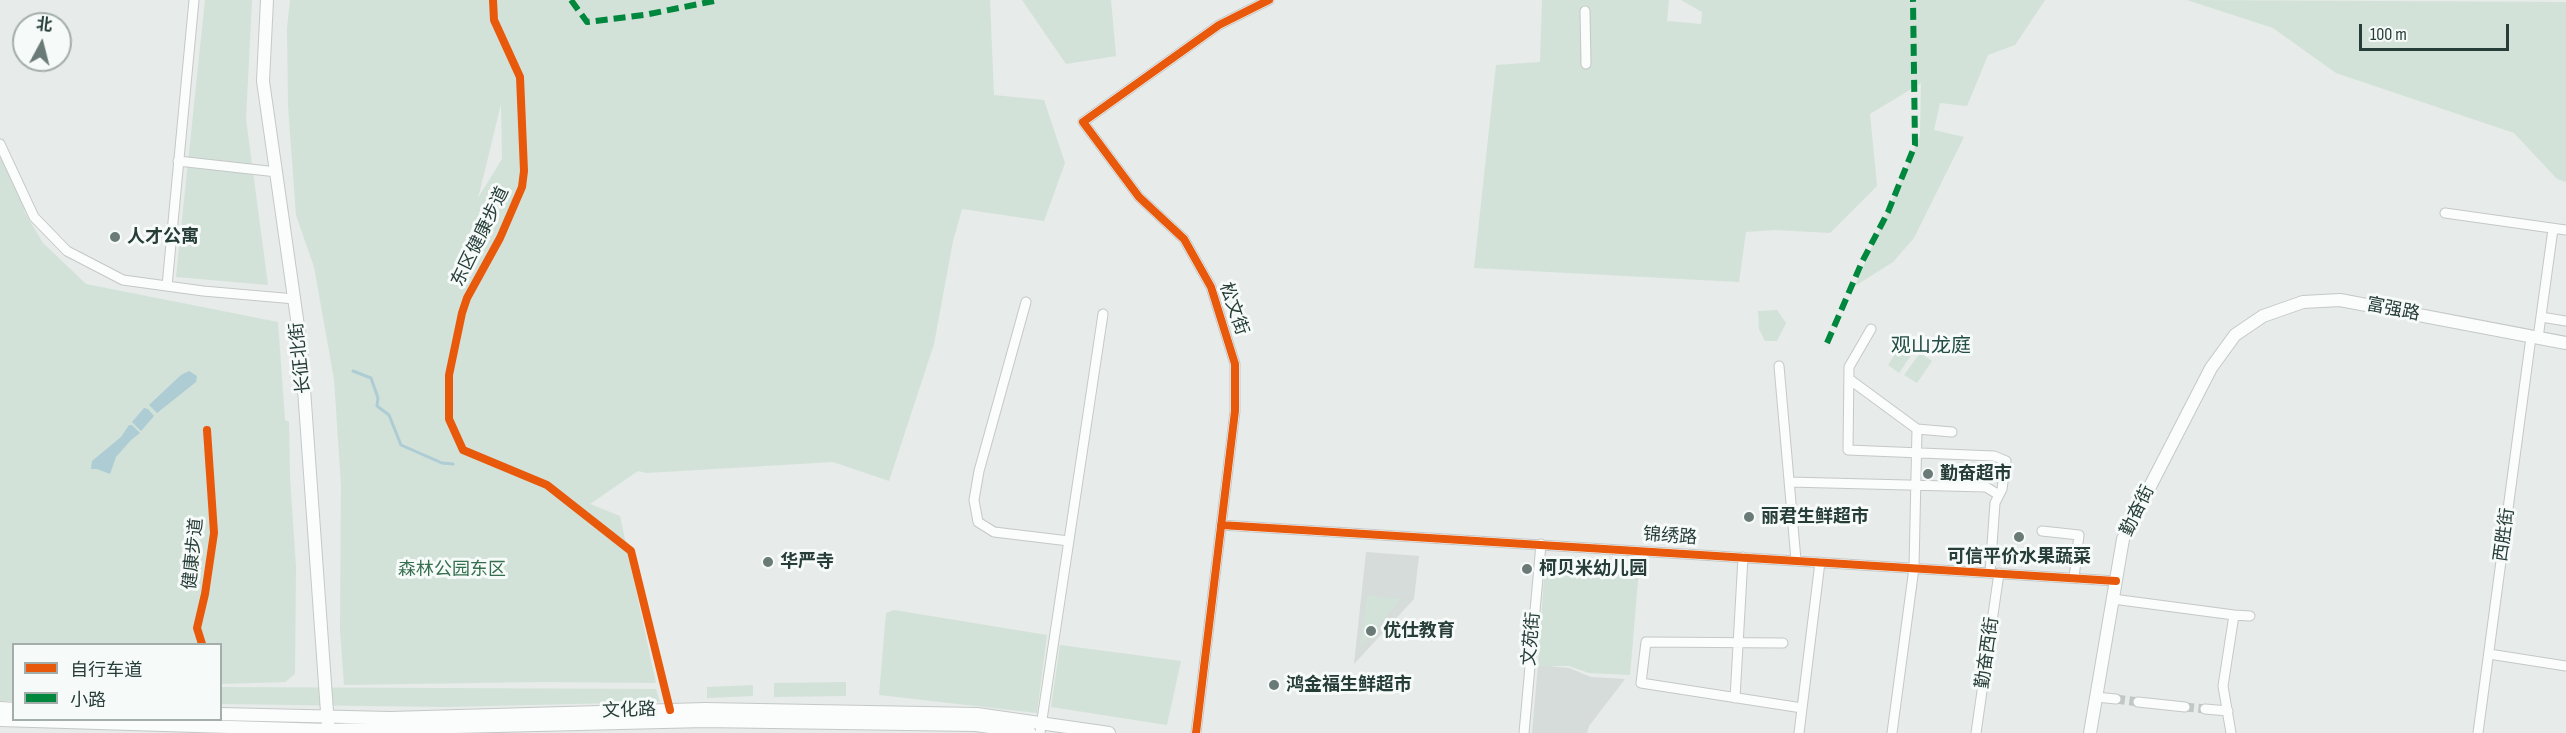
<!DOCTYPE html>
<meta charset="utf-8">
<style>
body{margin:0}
#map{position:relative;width:2566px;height:733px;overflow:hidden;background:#e7ebe9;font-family:"Sofia Sans Condensed","Noto Sans SC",sans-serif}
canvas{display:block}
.legend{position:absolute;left:12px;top:643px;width:210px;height:78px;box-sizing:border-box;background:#f6faf8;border:2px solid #a3aeab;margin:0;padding:8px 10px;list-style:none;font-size:18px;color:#263d38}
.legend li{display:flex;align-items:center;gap:12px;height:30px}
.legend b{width:30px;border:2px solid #a3aeab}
.north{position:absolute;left:12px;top:12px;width:60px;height:60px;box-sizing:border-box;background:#f6faf8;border:2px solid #a3aeab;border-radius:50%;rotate:7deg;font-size:16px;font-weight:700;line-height:24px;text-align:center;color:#263d38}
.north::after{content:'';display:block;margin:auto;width:21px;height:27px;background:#6a7a76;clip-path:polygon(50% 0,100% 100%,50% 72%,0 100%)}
.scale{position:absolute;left:2359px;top:24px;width:150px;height:27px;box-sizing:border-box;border:3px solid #263d38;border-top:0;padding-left:8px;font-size:18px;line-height:21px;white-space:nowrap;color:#263d38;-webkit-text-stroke:4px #f6faf8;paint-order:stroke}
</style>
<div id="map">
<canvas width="2566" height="733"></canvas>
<ul class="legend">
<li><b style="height:8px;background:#e8590c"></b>自行车道</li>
<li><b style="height:8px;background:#00873e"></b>小路</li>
</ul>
<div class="north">北</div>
<div class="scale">100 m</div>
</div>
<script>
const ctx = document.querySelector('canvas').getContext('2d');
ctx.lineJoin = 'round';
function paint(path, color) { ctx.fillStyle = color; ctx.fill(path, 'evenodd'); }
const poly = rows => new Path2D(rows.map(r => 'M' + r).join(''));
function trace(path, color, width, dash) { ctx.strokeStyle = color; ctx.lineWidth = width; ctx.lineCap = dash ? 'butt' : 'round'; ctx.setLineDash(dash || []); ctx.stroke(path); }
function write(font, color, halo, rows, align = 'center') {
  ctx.font = font + ' "Sofia Sans Condensed","Noto Sans SC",sans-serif'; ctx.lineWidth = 6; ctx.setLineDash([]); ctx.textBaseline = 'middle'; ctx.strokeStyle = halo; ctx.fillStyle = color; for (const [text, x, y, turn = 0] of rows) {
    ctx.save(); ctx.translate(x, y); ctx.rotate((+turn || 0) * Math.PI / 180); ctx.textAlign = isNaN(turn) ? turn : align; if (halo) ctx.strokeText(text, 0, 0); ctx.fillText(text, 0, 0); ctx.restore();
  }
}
paint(poly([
 [1366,552,1419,556,1414,599,1354,664],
 [1538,665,1569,668,1591,677,1625,679,1589,726,1587,733,1532,733]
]), '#d6dcd9');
paint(poly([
 [205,0,252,0,246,119,268,285,176,277],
 [290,0,990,0,994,95,1044,100,1065,163,1044,221,962,209,953,241,934,344,889,481,833,462,647,473,638,471,590,504,620,516,656,683,541,682,344,685,340,630,341,485,334,379,314,267,296,215,288,106,287,28],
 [501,104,502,159,478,198,484,174],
 [1022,0,1111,0,1116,56,1066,64],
 [1542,0,1669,0,1667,21,1701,24,1702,12,1681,0,2045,0,2015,45,1988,55,1967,106,1940,103,1934,130,1964,137,1914,238,1893,262,1855,286,1920,136,1921,83,1870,114,1877,186,1830,233,1775,230,1746,232,1739,282,1474,268,1496,65,1540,62],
 [2187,0,2566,2,2566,182,2557,179,2514,133,2336,73,2273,28],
 [0,149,18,183,25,213,43,243,86,284,278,322,285,420,289,422,290,478,296,567,295,674,285,682,221,684,220,644,14,644,13,701,0,701],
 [1777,310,1786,323,1777,341,1765,341,1759,329,1758,311],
 [1904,340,1916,348,1899,373,1888,365],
 [1920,353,1932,361,1917,383,1904,375],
 [1545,563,1639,569,1630,675,1589,673,1569,666,1538,666],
 [1367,595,1401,599,1360,647],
 [894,610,1047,635,1037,713,879,695,886,613],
 [1060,645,1181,661,1167,725,1051,707],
 [846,682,846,696,774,697,774,683],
 [753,685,753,696,707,698,707,687],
 [221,687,656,689,660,702,444,707,221,704]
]), '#d2e2d8');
paint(poly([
 [189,371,197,376,196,382,157,413,149,405,181,375],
 [144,408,148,409,154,416,141,431,132,422],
 [129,425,132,425,140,433,131,440,116,457,110,474,97,469,91,469,92,461,121,437]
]), '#adccd4');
trace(poly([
 [353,371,371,378,378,398,377,406,389,415,401,445,442,463,453,464]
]), '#adccd4', 3);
trace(poly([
 [2116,699,2138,702],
 [2185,707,2205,709]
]), '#c0c8c6', 9, [9, 4.5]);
const street = poly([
 [1585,11,1586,64],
 [0,144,34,217,67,251,123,280,203,291,295,299],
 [178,161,277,172],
 [2445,213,2566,230],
 [167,286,194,0],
 [1026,302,979,471,974,500,978,522,994,532,1069,541],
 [2541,317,2566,321],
 [1871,329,1849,367,1848,450,1994,456,2006,461,2002,489,1995,503,1990,573],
 [2538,338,2553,229],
 [1779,366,1796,560],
 [1849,379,1917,429],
 [1789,482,1986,487,1999,495],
 [1221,525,2116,581],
 [2042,531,2079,535,2074,578],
 [2113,599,2234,615,2223,686,2231,733],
 [2234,615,2250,616],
 [1783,643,1646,642,1641,683,1802,708],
 [2489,654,2566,666],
 [2096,697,2116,699],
 [1735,698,1743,557],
 [2138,702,2185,707],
 [2205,709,2228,711],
 [1040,733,1103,314],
 [1196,733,1235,411,1235,364,1211,287,1184,239,1139,197,1083,122,1219,25,1269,0],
 [1524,733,1541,544],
 [1799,733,1820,562],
 [1892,733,1914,568,1917,429,1952,432],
 [1976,733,1999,573],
 [2478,733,2531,337]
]);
const secondary = poly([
 [267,0,263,81,301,347,328,726],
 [0,708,14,709],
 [220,714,390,718,705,709,977,714,1109,733],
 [0,720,328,730,705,721,976,725,1030,733],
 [2090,733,2123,539,2211,368,2235,335,2263,316,2303,302,2340,300,2566,343]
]);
trace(street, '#c4c8c6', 11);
trace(secondary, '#c4c9c7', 14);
trace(street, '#fbfcfc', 9);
trace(secondary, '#fbfcfc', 12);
trace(poly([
 [571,0,587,22,644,15,719,0],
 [1827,343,1862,262,1888,212,1915,145,1913,0]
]), '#00873e', 6, [12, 6]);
trace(poly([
 [493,0,494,20,520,77,524,171,522,187,500,238,467,298,462,313,449,375,449,419,463,450,547,485,631,551,670,710],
 [1221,525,2116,581],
 [202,644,197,628,205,594,214,533,207,430],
 [1196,733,1235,411,1235,364,1211,287,1184,239,1139,197,1083,122,1219,25,1269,0]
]), '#e8590c', 8);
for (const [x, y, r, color] of [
 [115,237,6,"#6a7a76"],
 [1928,474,6,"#6a7a76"],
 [1749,517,6,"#6a7a76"],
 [2019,537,6,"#6a7a76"],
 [768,562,6,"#6a7a76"],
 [1527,569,6,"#6a7a76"],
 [1371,631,6,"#6a7a76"],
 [1274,685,6,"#6a7a76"]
]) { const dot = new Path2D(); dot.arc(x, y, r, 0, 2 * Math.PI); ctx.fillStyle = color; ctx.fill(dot); trace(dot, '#f6faf8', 2); }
write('bold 18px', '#263d38', '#f6faf8', [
 ["人才公寓",127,237],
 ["勤奋超市",1940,474],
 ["丽君生鲜超市",1761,517],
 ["可信平价水果蔬菜",2019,557,"center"],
 ["华严寺",780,562],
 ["柯贝米幼儿园",1539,569],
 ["优仕教育",1383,631],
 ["鸿金福生鲜超市",1286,685]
], 'left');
write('18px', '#263d38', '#f6faf8', [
 ["东区健康步道",481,237,-64],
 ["松文街",1233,309,71],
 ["富强路",2393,310,11],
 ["长征北街",301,358,-96],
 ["勤奋街",2138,511,-64],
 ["西胜街",2505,535,-82],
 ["锦绣路",1670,537,4],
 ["健康步道",194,554,-84],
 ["文苑街",1532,639,-85],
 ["勤奋西街",1988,653,-82],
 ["文化路",629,711,-2]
]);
write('18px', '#356f4f', '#f6faf8', [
 ["森林公园东区",452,570]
]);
write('20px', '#244d46', '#f6faf8', [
 ["观山龙庭",1931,347]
]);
</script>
